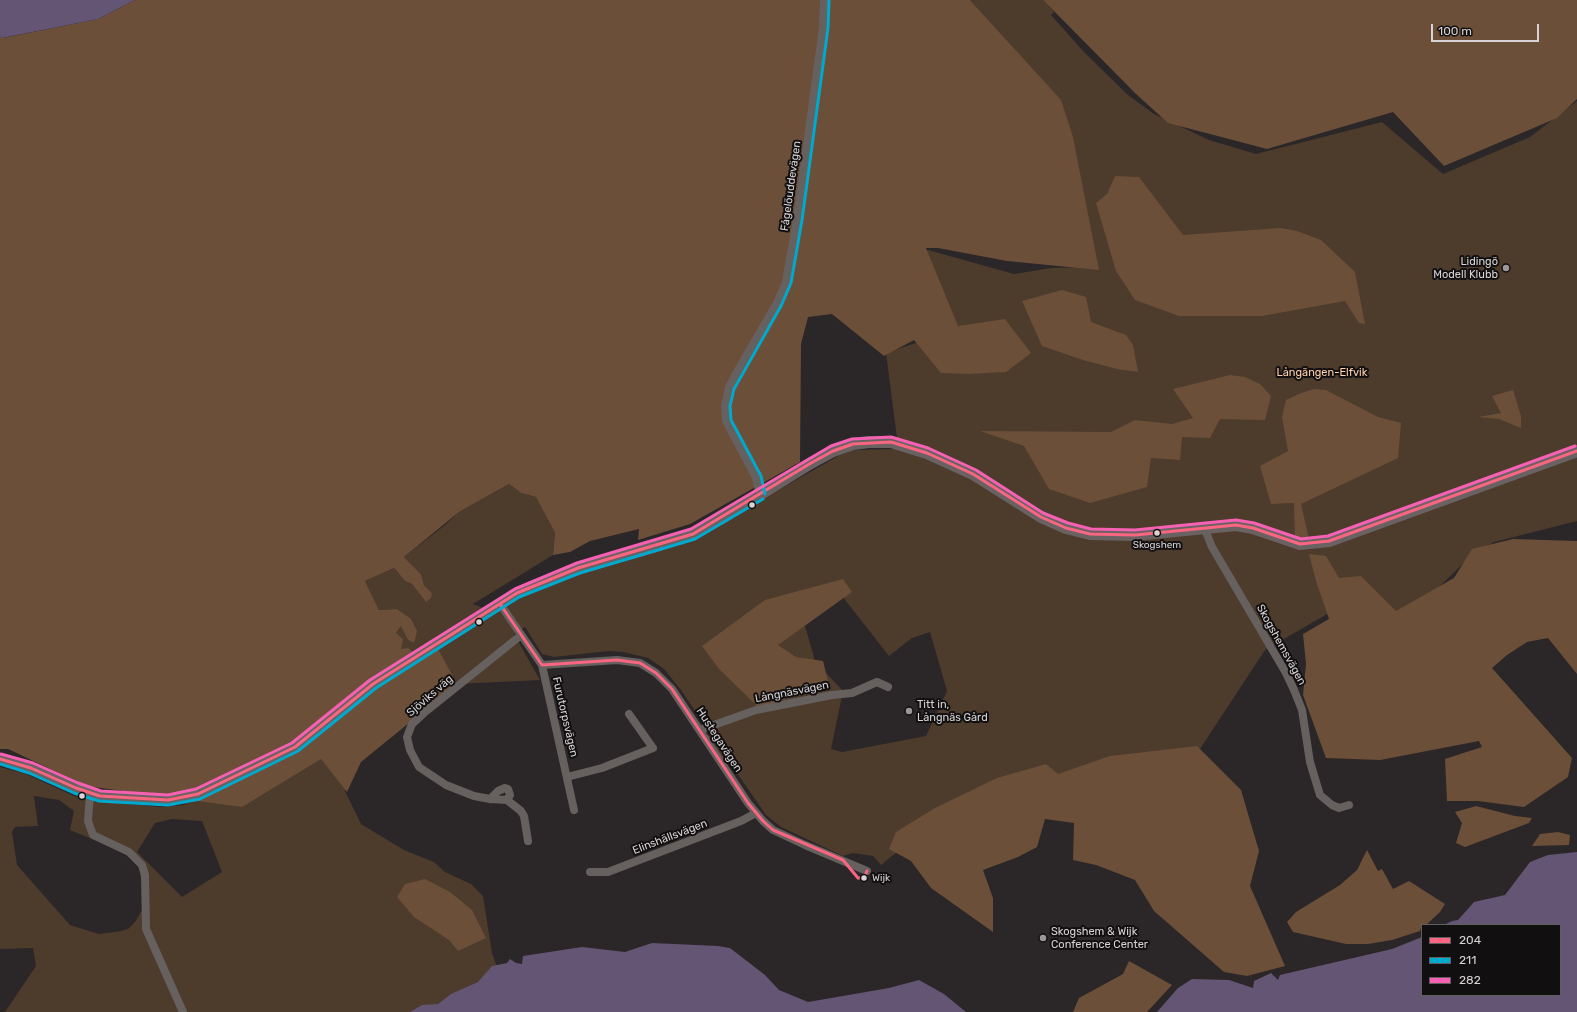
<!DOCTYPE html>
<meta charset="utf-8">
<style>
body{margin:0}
#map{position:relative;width:1577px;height:1012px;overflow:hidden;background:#2b2628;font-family:Rubik,sans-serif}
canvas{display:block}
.legend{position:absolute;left:1421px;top:924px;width:140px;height:72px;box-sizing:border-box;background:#120f10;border:1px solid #615e5f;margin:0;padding:5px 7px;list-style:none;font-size:12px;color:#d8d4d5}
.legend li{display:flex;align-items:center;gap:8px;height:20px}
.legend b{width:20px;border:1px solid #615e5f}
.scale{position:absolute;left:1431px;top:24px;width:108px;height:18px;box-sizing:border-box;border:2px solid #d8d4d5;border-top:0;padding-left:5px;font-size:12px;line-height:14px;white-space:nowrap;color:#d8d4d5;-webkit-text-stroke:3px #120f10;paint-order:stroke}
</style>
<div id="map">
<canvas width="1577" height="1012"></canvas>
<ul class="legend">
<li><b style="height:5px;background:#fa6682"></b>204</li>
<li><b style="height:5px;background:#00a9ce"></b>211</li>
<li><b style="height:5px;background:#f860b3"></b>282</li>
</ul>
<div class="scale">100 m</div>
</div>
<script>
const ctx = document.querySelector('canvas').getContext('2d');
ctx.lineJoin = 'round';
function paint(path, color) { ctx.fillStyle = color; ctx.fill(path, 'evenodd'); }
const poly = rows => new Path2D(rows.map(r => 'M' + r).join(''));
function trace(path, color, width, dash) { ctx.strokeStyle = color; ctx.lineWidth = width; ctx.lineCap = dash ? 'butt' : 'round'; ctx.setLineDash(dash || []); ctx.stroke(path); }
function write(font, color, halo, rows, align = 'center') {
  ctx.font = font + ' Rubik,sans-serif'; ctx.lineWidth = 4; ctx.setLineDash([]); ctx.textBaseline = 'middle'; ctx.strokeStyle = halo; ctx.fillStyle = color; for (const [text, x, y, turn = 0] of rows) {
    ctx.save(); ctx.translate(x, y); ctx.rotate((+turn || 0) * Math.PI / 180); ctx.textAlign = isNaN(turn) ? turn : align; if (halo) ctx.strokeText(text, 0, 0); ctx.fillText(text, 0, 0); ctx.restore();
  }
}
paint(poly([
 [970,0,1043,0,1054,12,1051,15,1084,52,1128,95,1154,114,1209,140,1256,154,1382,122,1443,174,1530,137,1577,101,1577,521,1494,542,1474,553,1404,621,1353,599,1265,650,1198,752,924,830,881,865,873,856,853,853,843,856,781,827,766,815,728,760,725,762,708,736,710,733,681,690,664,669,648,658,623,652,609,651,554,657,542,654,525,627,514,634,540,680,457,684,455,681,359,760,345,791,361,824,404,850,434,862,445,872,471,884,483,896,492,953,513,1012,5,1012,36,966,33,948,0,949,0,767,26,774,83,800,162,807,183,805,194,801,413,652,401,649,396,633,401,625,408,640,414,643,397,609,379,610,365,581,394,568,405,581,412,584,426,601,432,593,424,585,421,574,404,557,445,525,459,512,509,484,521,493,536,497,555,533,553,555,473,604,493,612,526,591,701,534,840,455,854,450,895,449,897,438,886,353,957,329,925,252,928,250,1014,274,1051,268,1091,267,1016,51],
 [842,596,889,656,912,638,930,632,947,691,926,736,842,752,831,749,843,691,815,661,804,622],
 [34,796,59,800,74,811,70,830,112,847,132,858,137,863,140,872,144,897,142,910,135,922,128,929,121,931,99,934,70,925,17,865,12,832,15,827,38,826],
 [172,819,202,821,222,872,182,897,137,852,155,823]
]), '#4d3b2c');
paint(poly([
 [135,0,970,0,1061,100,1073,137,1099,270,1007,261,938,248,926,248,958,326,1005,319,1031,353,1006,372,969,374,941,373,914,340,884,356,832,314,808,317,801,344,800,462,690,524,638,540,639,529,590,541,570,552,553,555,555,533,536,497,521,493,509,484,459,512,404,557,421,574,424,585,432,593,431,598,426,602,412,584,405,581,394,568,365,581,379,610,397,609,411,619,417,631,414,643,408,640,401,626,396,633,403,639,401,649,408,648,413,652,438,649,457,684,361,762,347,792,321,759,242,807,86,786,8,749,0,749,0,36,3,38,98,19],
 [1043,0,1577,0,1577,99,1557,118,1444,166,1393,112,1267,149,1168,123,1135,93],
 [1115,176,1139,177,1183,235,1281,228,1297,231,1321,240,1355,272,1365,324,1359,323,1345,301,1262,316,1179,316,1135,300,1116,271,1096,203,1107,194],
 [1062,290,1086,297,1091,322,1126,335,1133,345,1138,372,1117,369,1083,360,1042,346,1022,301],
 [1230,375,1245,377,1260,384,1271,396,1265,420,1220,419,1210,438,1182,437,1180,460,1151,458,1147,487,1090,503,1049,489,1024,446,980,431,1111,432,1135,420,1172,424,1193,418,1173,389],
 [1314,389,1326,390,1378,417,1401,423,1398,458,1301,504,1309,539,1295,538,1294,503,1271,504,1260,466,1288,451,1282,417,1286,400,1301,393],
 [1513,390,1521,416,1521,428,1499,419,1478,417,1501,413,1492,396],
 [1513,539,1577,541,1577,674,1548,638,1527,642,1507,655,1492,668,1572,758,1568,777,1524,807,1478,801,1447,801,1445,759,1482,747,1479,741,1380,760,1326,758,1303,695,1306,664,1303,634,1329,619,1316,581,1309,554,1326,556,1339,578,1361,576,1396,611,1454,578,1472,549],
 [843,579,852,592,778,645,796,657,823,661,828,681,798,696,758,707,719,669,702,646,765,600],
 [1197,746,1241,790,1259,851,1250,886,1285,966,1247,976,1224,972,1154,911,1135,880,1096,865,1073,860,1074,823,1045,819,1037,847,1018,857,983,870,993,898,993,932,931,888,911,861,889,849,896,832,935,808,997,778,1046,764,1058,774,1110,756],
 [1476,806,1515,816,1532,818,1529,823,1465,847,1456,843,1462,823,1455,812],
 [1558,832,1570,835,1569,845,1532,846,1540,834],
 [1367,850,1378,871,1382,869,1393,889,1409,881,1445,904,1440,912,1426,925,1422,925,1420,931,1392,940,1368,944,1346,944,1293,932,1287,922,1296,912,1340,885,1357,870],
 [425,879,450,892,472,910,486,938,458,951,449,940,414,917,397,897,405,884],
 [1129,961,1172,985,1147,1012,1073,1012,1079,998,1123,974]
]), '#6b4f38');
paint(poly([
 [0,0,135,0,98,19,2,38,0,36],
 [1577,852,1577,1012,1157,1012,1178,988,1192,979,1229,980,1253,988,1254,981,1271,973,1278,980,1280,975,1392,949,1422,937,1422,995,1560,995,1560,925,1444,925,1452,921,1458,920,1474,902,1505,895,1530,862,1548,855],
 [652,943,718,946,730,948,765,975,779,990,808,1002,889,988,919,980,944,994,966,1012,410,1012,422,1005,438,1004,451,994,478,982,492,966,507,963,510,959,516,963,522,964,523,956,582,947,625,952]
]), '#645574');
trace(poly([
 [760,495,756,478,726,421,725,406,729,387,738,370,777,303,786,282,797,219,823,27,824,0],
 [1204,527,1212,547,1286,673,1294,690,1302,710,1310,762,1320,795,1332,805,1339,808,1349,805],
 [500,604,542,665,574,810],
 [542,665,617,660,640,663,656,673,672,689,748,803,763,821,773,830,805,845,867,871],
 [700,730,756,710,832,695,852,693,877,682,888,687],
 [567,777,602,768,653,748,629,714],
 [90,794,88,821,93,835,129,852,142,865,145,875,146,929,183,1012],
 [490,799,498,791,505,788,508,789,510,795,507,800,490,799,474,796,446,785,419,767,410,750,407,737,412,724,424,713,520,636],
 [507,800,521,811,524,816,528,841],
 [590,872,608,872,741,821,756,813]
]), '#66605f', 8);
trace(poly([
 [0,759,31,768,76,788,100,796,168,800,198,794,295,747,373,684,517,593,578,568,653,547,693,534,730,513,811,463,833,451,853,444,869,442,891,442,927,453,973,474,1041,517,1066,528,1090,534,1135,535,1236,525,1253,528,1300,544,1329,541,1577,451]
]), '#6a6262', 12);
trace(poly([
 [500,604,542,665],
 [542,665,617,660,640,663,656,673,672,689,748,803,763,821,773,830,843,860],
 [0,759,31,768,76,788,100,796,168,800,198,794,295,747,373,684,517,593,578,568,693,534,811,463,833,451,853,444,891,442,927,453,973,474,1041,517,1066,528,1090,534,1135,535,1236,525,1253,528,1300,544,1329,541,1577,451],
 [843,860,858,878,864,878,867,871]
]), '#fa6682', 3);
trace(poly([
 [765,494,761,476,731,420,730,406,734,389,781,306,791,283,802,220,828,28,829,0],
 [0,764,29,773,74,793,99,801,168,805,200,799,298,751,376,688,519,597,580,573,695,539,763,499]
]), '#00a9ce', 3);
trace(poly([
 [1,754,33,763,78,783,101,791,168,795,196,789,292,743,370,680,515,589,577,563,691,529,809,459,831,446,852,439,891,437,928,448,976,470,1043,513,1068,523,1091,529,1135,530,1236,520,1254,523,1301,539,1328,536,1575,446]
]), '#f860b3', 3);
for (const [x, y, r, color] of [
 [1506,268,4,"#9b9798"],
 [752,505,3.5,"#d8d4d5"],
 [1157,533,3.5,"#d8d4d5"],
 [479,622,3.5,"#d8d4d5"],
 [909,711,4,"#9b9798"],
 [82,796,3.5,"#d8d4d5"],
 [864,878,3.5,"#d8d4d5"],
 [1043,938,4,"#9b9798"]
]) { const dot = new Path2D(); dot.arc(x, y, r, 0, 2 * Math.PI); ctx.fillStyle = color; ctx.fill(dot); trace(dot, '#120f10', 1.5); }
write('10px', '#d8d4d5', '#120f10', [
 ["Skogshem",1157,545],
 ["Wijk",872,878,"left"]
]);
write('11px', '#d8d4d5', '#120f10', [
 ["Fågelöuddevägen",791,186,-82],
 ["Skogshemsvägen",1281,645,61],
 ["Långnäsvägen",792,692,-11],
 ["Sjöviks väg",430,696,-41],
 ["Furutorpsvägen",565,717,77],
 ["Hustegavägen",719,740,57],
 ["Elinshällsvägen",670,837,-21]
]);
write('11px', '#d8d4d5', '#120f10', [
 ["Lidingö",1498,262,"right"],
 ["Modell Klubb",1498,275,"right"],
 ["Titt in,",917,705],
 ["Långnäs Gård",917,718],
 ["Skogshem & Wijk",1051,932],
 ["Conference Center",1051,945]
], 'left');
write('11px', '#fed0ac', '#120f10', [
 ["Långängen-Elfvik",1322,373]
]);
</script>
